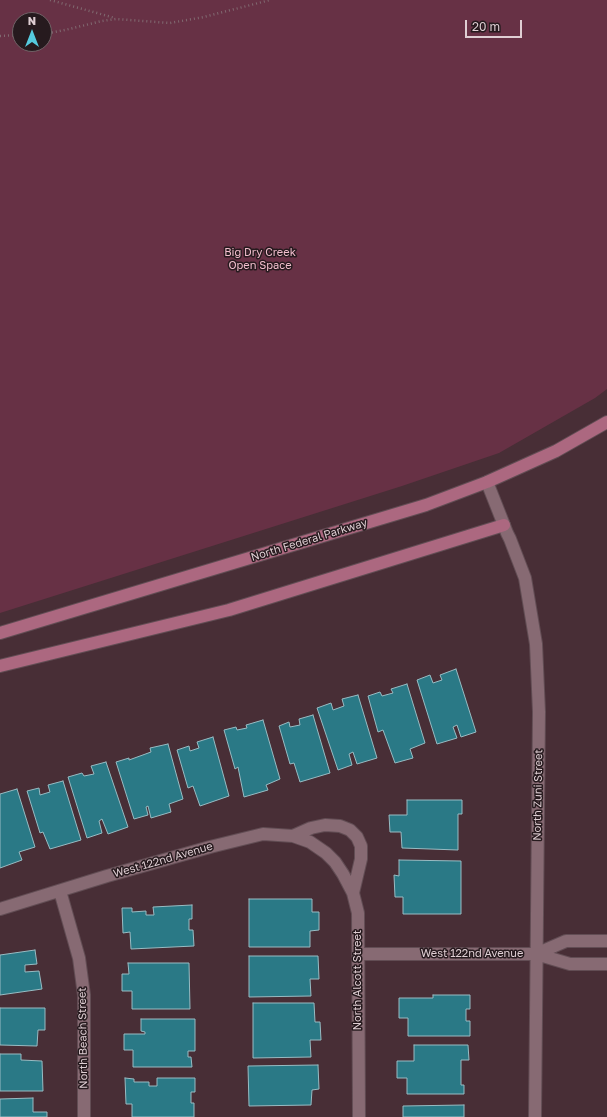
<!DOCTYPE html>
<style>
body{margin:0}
#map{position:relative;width:607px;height:1117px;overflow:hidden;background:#482e36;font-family:"Golos Text",sans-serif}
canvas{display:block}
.north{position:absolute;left:12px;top:12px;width:40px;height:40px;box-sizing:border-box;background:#261a1e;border:1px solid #706266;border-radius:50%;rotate:0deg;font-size:11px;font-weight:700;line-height:16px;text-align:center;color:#dfced3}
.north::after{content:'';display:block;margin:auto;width:14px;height:18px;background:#55cade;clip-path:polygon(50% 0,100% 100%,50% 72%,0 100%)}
.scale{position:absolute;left:465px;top:20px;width:57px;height:18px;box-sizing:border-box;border:2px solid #dfced3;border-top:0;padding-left:5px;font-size:12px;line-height:14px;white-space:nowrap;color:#dfced3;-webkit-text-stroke:3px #261a1e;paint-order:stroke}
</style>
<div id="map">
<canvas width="607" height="1117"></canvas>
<div class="north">N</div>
<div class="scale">20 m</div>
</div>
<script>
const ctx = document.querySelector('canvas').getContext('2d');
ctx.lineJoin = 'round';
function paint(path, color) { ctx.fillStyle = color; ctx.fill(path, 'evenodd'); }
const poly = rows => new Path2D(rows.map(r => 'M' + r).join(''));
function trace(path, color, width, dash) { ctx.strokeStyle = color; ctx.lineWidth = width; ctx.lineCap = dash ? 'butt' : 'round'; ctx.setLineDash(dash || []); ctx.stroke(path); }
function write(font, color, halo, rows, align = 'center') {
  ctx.font = font + ' "Golos Text",sans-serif'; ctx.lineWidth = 3; ctx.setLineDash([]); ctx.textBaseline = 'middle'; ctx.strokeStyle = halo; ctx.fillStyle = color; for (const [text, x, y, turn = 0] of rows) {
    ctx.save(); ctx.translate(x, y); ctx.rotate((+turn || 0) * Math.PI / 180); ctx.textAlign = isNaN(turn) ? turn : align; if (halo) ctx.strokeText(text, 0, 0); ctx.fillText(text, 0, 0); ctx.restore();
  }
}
paint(poly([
 [0,0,607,0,607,389,595,398,499,453,402,486,0,613],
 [20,20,44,20,44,44,20,44]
]), '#673145');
const building = poly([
 [456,669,476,732,461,737,457,725,453,727,457,738,437,744,417,680,430,675,433,683,442,680,440,675,456,669],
 [407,684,425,743,410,749,413,758,395,763,383,730,378,732,368,696,380,692,382,696,393,693,391,689,407,684],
 [358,695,377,758,357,764,353,752,349,754,352,765,338,770,317,708,331,703,333,710,344,706,342,699,358,695],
 [313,715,330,773,300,782,294,763,290,764,279,726,289,722,290,727,300,725,299,719,313,715],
 [263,720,280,779,266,785,268,790,244,797,238,767,235,769,224,730,236,727,237,730,247,728,246,725,263,720],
 [213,737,229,796,200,806,193,786,188,788,177,750,189,746,190,751,199,748,197,742,213,737],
 [168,744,183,799,169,804,171,812,151,818,148,806,146,807,148,815,134,819,116,762,129,758,129,760,151,752,150,748,168,744],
 [106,762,128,827,108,834,102,819,99,821,102,833,87,838,68,777,82,773,84,776,94,774,91,766,106,762],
 [63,781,81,840,50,849,43,832,40,833,27,791,39,788,40,795,50,792,48,785,63,781],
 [17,789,35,847,19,852,22,860,0,868,0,794,17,789],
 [407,800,462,800,462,814,458,814,458,850,402,848,401,832,390,832,389,815,407,815,407,800],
 [399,860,461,861,461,914,403,914,403,897,395,897,394,875,399,876,399,860],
 [249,899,312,899,312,912,319,912,319,930,310,931,310,947,249,947,249,899],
 [192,905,192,919,189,919,189,930,193,930,194,946,131,949,130,932,123,933,122,908,132,908,132,912,146,911,146,915,154,915,153,907,192,905],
 [35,950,37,964,25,965,25,972,39,971,42,989,0,995,0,955,35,950],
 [249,956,318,956,319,979,310,979,311,996,249,997,249,956],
 [128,963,189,963,190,1009,132,1009,132,991,122,991,122,974,129,974,128,963],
 [433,995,470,995,470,1009,466,1009,466,1021,470,1021,470,1036,408,1036,408,1018,399,1018,399,998,433,998,433,995],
 [253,1003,314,1003,315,1022,320,1022,321,1040,310,1040,311,1057,253,1058,253,1003],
 [0,1008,45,1008,45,1030,38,1030,37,1046,0,1045,0,1008],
 [141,1019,195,1019,195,1051,188,1051,188,1057,191,1057,192,1067,133,1067,133,1050,124,1050,124,1034,145,1034,145,1032,141,1031,141,1019],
 [414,1045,468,1045,469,1060,461,1060,461,1085,464,1085,464,1094,407,1094,407,1078,397,1078,397,1061,414,1061,414,1045],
 [0,1054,21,1054,21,1060,42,1061,43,1091,0,1091,0,1054],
 [318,1065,319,1089,312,1090,311,1105,249,1106,248,1066,318,1065],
 [125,1078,134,1079,134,1082,149,1082,149,1086,157,1086,157,1078,195,1078,195,1092,191,1092,191,1103,194,1103,194,1117,132,1117,132,1104,126,1104,125,1078],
 [33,1098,33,1112,47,1112,47,1117,0,1117,0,1099,33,1098],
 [464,1105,464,1117,403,1117,403,1106,464,1105]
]);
paint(building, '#2a7986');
trace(building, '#98bcc3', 1);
const minor = poly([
 [487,482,504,525,507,533,510,539,525,578,536,644,539,712,535,1117],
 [293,836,311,828,325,825,340,826,350,830,357,837,361,846,361,859,353,893],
 [60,891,79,958,84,995,84,1117],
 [0,909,107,876,210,847,263,834,293,836,310,842,326,853,335,862,343,874,353,893,358,913,359,1117],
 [359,954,536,954,570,964,607,964],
 [536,954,566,941,607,941]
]);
const major = poly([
 [0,633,426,505,487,482,556,451,607,422],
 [0,666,229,610,504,525]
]);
trace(minor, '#624d54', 14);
trace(major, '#624d54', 14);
trace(poly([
 [50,0,115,18],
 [44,34,65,30,102,21,116,19,170,23,204,17,270,0],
 [0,36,20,35]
]), '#816a71', 2.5, [1, 3]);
trace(minor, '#876a73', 12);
trace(major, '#ac6880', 12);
write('11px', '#f1bdcc', '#261a1e', [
 ["Big Dry Creek",260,253],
 ["Open Space",260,266]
]);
write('11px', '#dfced3', '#261a1e', [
 ["North Federal Parkway",309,540,-17],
 ["North Zuni Street",538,795,-89],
 ["West 122nd Avenue",163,860,-16],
 ["West 122nd Avenue",472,954],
 ["North Alcott Street",358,980,-90],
 ["North Beach Street",83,1038,-91]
]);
</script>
